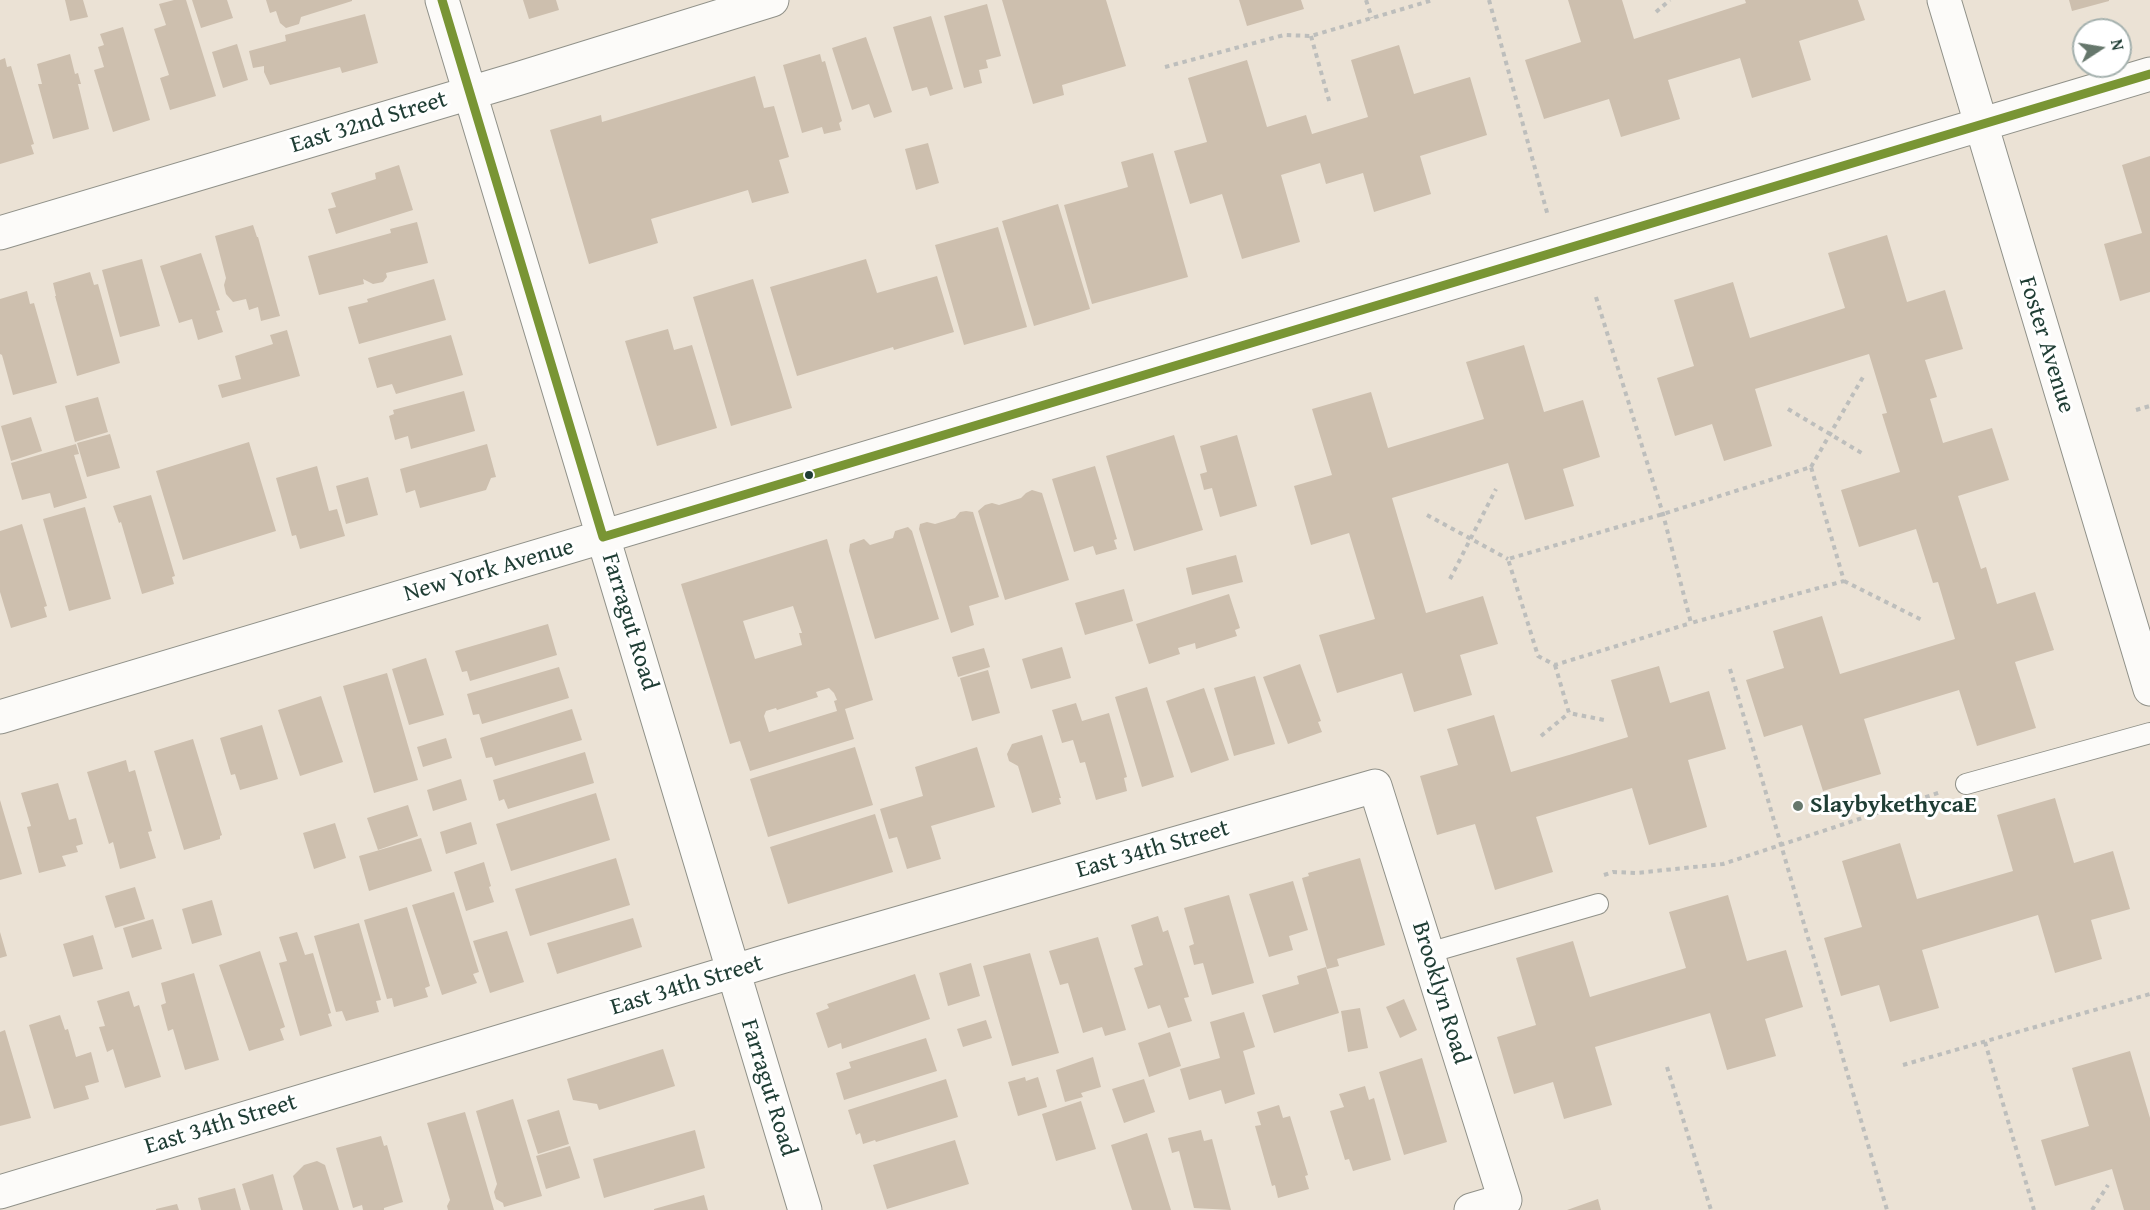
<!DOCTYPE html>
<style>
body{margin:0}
#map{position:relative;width:2150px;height:1210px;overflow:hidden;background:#ebe2d5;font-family:"Gentium Book Plus",serif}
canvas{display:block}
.north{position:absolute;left:2072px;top:18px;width:60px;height:60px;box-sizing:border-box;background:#fff;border:2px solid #a5b1ae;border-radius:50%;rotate:78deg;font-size:16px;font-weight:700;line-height:24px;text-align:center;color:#1f3d34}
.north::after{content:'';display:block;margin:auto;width:21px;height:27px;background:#66776c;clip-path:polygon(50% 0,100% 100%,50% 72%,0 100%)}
</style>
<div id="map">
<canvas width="2150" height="1210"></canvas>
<div class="north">N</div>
</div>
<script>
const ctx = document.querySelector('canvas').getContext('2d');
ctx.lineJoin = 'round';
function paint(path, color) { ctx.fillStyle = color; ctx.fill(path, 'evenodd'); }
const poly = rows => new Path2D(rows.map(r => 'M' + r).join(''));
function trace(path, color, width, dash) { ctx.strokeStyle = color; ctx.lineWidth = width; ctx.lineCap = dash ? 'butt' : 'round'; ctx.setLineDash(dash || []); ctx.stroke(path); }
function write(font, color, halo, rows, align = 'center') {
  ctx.font = font + ' "Gentium Book Plus",serif'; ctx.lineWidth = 6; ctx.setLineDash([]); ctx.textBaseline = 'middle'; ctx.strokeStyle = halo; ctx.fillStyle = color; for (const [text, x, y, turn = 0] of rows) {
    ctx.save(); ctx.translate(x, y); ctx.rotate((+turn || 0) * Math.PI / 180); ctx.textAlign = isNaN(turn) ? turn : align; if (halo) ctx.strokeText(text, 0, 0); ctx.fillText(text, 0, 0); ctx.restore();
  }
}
paint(poly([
 [65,0,83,0,88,17,70,21],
 [174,0,186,0,216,96,170,110,160,78,169,75,154,29,166,25,159,4],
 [192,0,227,0,233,18,201,28],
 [266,0,352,0,352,1,301,17,299,24,286,28,280,23,276,11,270,13],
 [523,0,556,0,559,10,529,19],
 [1002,0,1106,0,1126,66,1062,85,1064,95,1033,104],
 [1239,0,1301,0,1304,9,1247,26],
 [1568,0,1622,0,1634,39,1746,3,1745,0,1858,0,1865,20,1799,41,1811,80,1752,98,1740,58,1668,80,1680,119,1621,137,1609,99,1544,119,1525,60,1581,42],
 [2069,0,2109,0,2109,1,2072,11],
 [987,4,1001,56,986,60,988,68,979,70,982,83,964,88,944,16],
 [365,14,378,63,342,73,340,67,270,85,264,72,264,66,253,68,249,51,286,41,285,35],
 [931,16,953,89,930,96,927,87,912,91,893,27],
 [123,27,150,120,113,132,94,70,104,67,98,47,104,45,100,34],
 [866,37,892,112,874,118,869,104,852,110,832,48],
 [237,44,248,80,223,88,212,52],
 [1399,45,1414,94,1470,77,1487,135,1420,156,1431,194,1374,212,1363,173,1326,184,1320,163,1281,175,1300,242,1242,259,1222,194,1190,204,1174,151,1207,142,1188,78,1247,60,1267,127,1306,115,1312,134,1368,117,1351,60],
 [70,54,75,74,78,73,81,84,78,84,89,129,53,139,38,84,42,84,37,64],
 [820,54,822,62,825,61,842,121,839,123,841,130,824,134,822,127,802,133,783,65],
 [5,58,7,67,11,66,34,144,31,145,34,154,0,164,0,60],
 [755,76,764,108,774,106,789,157,779,160,789,193,752,203,748,190,651,219,658,243,589,264,550,130,601,115,602,122],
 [928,143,939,183,916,190,905,149],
 [1153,153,1188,277,1092,304,1064,205,1128,187,1121,162],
 [2150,156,2150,292,2120,301,2104,244,2142,233,2122,165],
 [399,165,413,210,336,234,328,209,336,207,331,193,376,179,375,173],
 [1058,204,1090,309,1034,326,1002,221],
 [417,222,428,263,386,273,387,277,383,282,373,284,363,279,364,284,319,295,308,256,391,233,390,229],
 [253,225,257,237,258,237,280,316,261,321,258,307,249,310,246,299,233,302,226,294,224,285,226,278,215,236],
 [998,227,1027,327,964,345,935,245],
 [1887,235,1907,302,1945,290,1963,349,1925,360,1937,397,1930,399,1943,443,1992,428,2009,480,1958,496,1981,569,1986,567,1997,604,2035,592,2054,650,2015,662,2036,728,1977,746,1959,690,1864,719,1881,774,1823,791,1802,725,1764,737,1746,680,1784,668,1773,631,1822,616,1840,674,1955,639,1938,582,1933,583,1916,529,1859,547,1841,490,1900,472,1882,414,1887,413,1869,354,1755,389,1772,446,1724,461,1712,424,1675,436,1657,378,1694,366,1674,300,1733,282,1750,338,1845,308,1828,253],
 [201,253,220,310,216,311,223,332,198,340,192,319,179,323,160,266],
 [142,259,160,326,120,337,102,270],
 [866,259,877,293,937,276,954,332,894,350,893,347,797,376,770,287],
 [90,272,94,285,98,284,120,363,77,376,55,296,56,296,53,283],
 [434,279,446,320,359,344,348,307,368,302,367,299],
 [753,279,792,408,731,426,693,297],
 [27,291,30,304,34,303,57,383,13,395,2,355,0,354,0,299],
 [668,329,674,350,692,345,717,428,657,446,625,341],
 [287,330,300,376,222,398,218,385,241,379,235,356,273,344,270,335],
 [451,335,463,375,396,394,392,384,377,388,368,358],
 [1524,345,1544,412,1583,400,1600,457,1563,469,1574,506,1525,520,1508,463,1392,498,1426,613,1483,596,1498,644,1460,655,1472,695,1414,712,1402,673,1337,693,1319,635,1375,619,1349,533,1311,545,1294,486,1332,475,1312,409,1371,392,1388,448,1484,419,1466,362],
 [464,391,475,431,411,449,408,436,395,440,389,416,394,414,393,410],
 [98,397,108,432,75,442,65,406],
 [31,417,42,451,11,461,1,426],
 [110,434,120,468,87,477,77,443],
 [1174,435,1203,530,1134,551,1106,456],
 [1237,435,1257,506,1220,517,1212,488,1204,490,1200,474,1207,472,1200,446],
 [249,442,276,531,183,560,156,471],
 [76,444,79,454,74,455,87,498,54,508,50,493,22,500,11,463],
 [487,444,496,477,491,478,486,490,420,508,415,490,406,493,400,469],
 [317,466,329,511,337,509,345,536,300,549,296,535,292,536,276,478],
 [1095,466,1117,539,1114,540,1117,549,1096,555,1093,546,1074,552,1052,479],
 [368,477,378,515,346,524,336,486],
 [1032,490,1042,493,1069,580,1005,600,978,511,985,505,992,503,999,505,1021,498,1026,493],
 [151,495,175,576,172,577,174,584,142,594,121,522,119,523,113,506],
 [85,507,111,599,69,611,43,519],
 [966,511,973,512,999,597,969,606,974,625,951,633,919,529,920,524,927,522,935,524,955,518,960,512],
 [22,524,47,606,44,607,47,617,11,628,0,592,0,531],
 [908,527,912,531,939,619,875,639,849,551,850,544,864,539,870,545,893,538,895,531],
 [827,539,873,700,845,709,854,739,750,771,740,741,730,744,681,584],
 [793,606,802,633,799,633,802,645,755,659,743,621],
 [829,688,834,693,837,700,834,701,837,711,769,732,764,716,766,711,776,708,777,710,818,697,816,692],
 [1236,555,1243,582,1192,595,1186,568],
 [1124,589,1133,621,1085,635,1075,603],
 [1229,594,1240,628,1235,630,1237,636,1196,649,1195,643,1178,648,1180,654,1149,664,1136,624],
 [548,624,557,655,470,681,467,671,462,672,455,651],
 [1062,647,1071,678,1031,689,1022,659],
 [984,648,990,667,958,677,952,657],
 [426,658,444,715,409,725,392,669],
 [1300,664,1321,721,1318,722,1322,732,1288,744,1263,677],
 [1659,666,1670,703,1709,691,1726,749,1688,760,1707,827,1649,845,1632,788,1536,817,1553,872,1495,890,1475,824,1437,835,1420,776,1458,765,1447,729,1494,715,1511,772,1569,755,1628,737,1611,680],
 [559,667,569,698,482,724,479,714,473,715,467,694],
 [988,670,1000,713,972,721,960,678],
 [387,673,418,780,374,793,343,686],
 [1255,676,1275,744,1234,756,1214,688],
 [1147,687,1174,777,1142,787,1115,697],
 [1204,688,1229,760,1191,773,1166,701],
 [321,696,343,762,300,776,278,710],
 [1076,703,1082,721,1109,713,1127,777,1124,778,1127,791,1096,800,1085,762,1080,763,1073,740,1062,743,1052,710],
 [572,709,582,740,495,766,492,757,486,758,480,738],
 [262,725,278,779,240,790,235,774,231,775,220,738],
 [1042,735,1061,798,1059,798,1061,804,1032,813,1018,766,1009,761,1007,754,1012,744],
 [446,738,452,758,423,767,417,747],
 [193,739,222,835,220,836,220,839,184,850,154,751],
 [855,747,873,805,768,837,750,779],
 [977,747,995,807,931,826,941,859,907,869,897,837,889,839,880,809,923,796,915,767],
 [585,752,594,783,508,809,504,799,499,801,493,780],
 [126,760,129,772,135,770,152,831,148,832,156,858,120,869,113,842,109,844,87,772],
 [461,779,467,800,433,811,427,790],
 [58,783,69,820,76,818,83,844,76,846,78,852,62,856,66,866,39,873,27,827,31,826,21,793],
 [596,793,610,840,511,871,496,824],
 [2055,798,2074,863,2113,851,2130,909,2091,920,2102,959,2055,973,2038,915,1922,950,1939,1008,1890,1022,1879,985,1841,996,1824,938,1862,927,1842,861,1900,843,1917,899,2013,871,1997,815],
 [0,800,22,874,0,880],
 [408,805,418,836,378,850,367,818],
 [875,814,893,872,788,904,770,847],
 [471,822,477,844,446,854,440,832],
 [335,823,346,858,314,869,303,833],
 [421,838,432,871,369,891,359,856],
 [616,858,630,905,530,936,515,889],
 [1360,858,1385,945,1337,959,1339,966,1327,969,1302,878,1309,876,1308,873],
 [484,862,491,886,489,887,494,902,466,911,454,872],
 [1293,881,1308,930,1289,936,1293,950,1269,957,1249,894],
 [135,887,145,919,115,928,105,896],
 [454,892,479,972,473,974,477,983,442,995,412,905],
 [1229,895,1254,983,1212,995,1203,963,1194,965,1189,946,1194,944,1184,908],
 [1728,895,1747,961,1786,950,1803,1007,1765,1019,1776,1056,1727,1070,1710,1013,1595,1047,1612,1105,1564,1119,1553,1082,1514,1094,1497,1037,1536,1025,1516,958,1573,941,1590,997,1636,983,1686,968,1669,912],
 [212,900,222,935,192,944,182,909],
 [407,907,430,986,425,988,428,997,394,1007,392,998,387,999,364,920],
 [1158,916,1163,932,1168,930,1189,997,1184,998,1192,1021,1168,1028,1160,1005,1148,1009,1134,968,1143,965,1131,925],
 [633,918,642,947,557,974,547,943],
 [153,919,162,949,132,958,123,928],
 [359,923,381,1000,376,1001,379,1012,346,1021,342,1011,336,1012,314,936],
 [507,931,524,982,490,993,473,941],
 [0,932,7,956,0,958],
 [297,932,305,955,313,953,331,1013,328,1014,332,1026,300,1036,279,963,287,961,279,937],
 [93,935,103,969,73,977,63,944],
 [1098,937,1126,1030,1105,1036,1102,1027,1083,1033,1068,983,1060,985,1049,951],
 [260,951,285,1027,280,1029,284,1040,249,1051,219,965],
 [1030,953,1059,1053,1012,1066,983,966],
 [971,963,980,996,948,1006,939,973],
 [1326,967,1339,1013,1274,1033,1262,995,1299,984,1297,976],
 [194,973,219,1060,185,1070,173,1029,168,1031,161,1005,166,1003,161,983],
 [915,974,930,1019,842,1049,841,1043,828,1048,816,1013,829,1008,827,1004],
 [129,991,134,1007,139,1005,161,1077,125,1088,113,1049,107,1052,99,1027,105,1026,97,1001],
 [1404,999,1417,1030,1400,1038,1386,1007],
 [1360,1008,1368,1048,1348,1052,1341,1011],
 [1244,1012,1255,1047,1243,1051,1255,1094,1225,1104,1221,1090,1189,1100,1180,1069,1220,1058,1210,1022],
 [60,1015,65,1030,68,1029,76,1057,91,1052,99,1082,85,1086,89,1099,54,1109,29,1025],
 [986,1020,992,1038,963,1047,957,1029],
 [5,1030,31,1118,0,1126,0,1032],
 [1170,1032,1181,1066,1149,1077,1138,1043],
 [926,1038,937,1071,844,1100,836,1073,851,1068,849,1062],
 [663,1049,675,1086,599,1110,597,1104,573,1100,567,1079],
 [2130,1051,2150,1118,2150,1210,2124,1210,2112,1169,2055,1186,2041,1140,2089,1126,2072,1068],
 [1093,1057,1101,1087,1081,1093,1083,1097,1065,1102,1056,1070],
 [1422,1058,1447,1142,1404,1155,1379,1072],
 [1025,1077,1026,1081,1038,1077,1047,1107,1018,1116,1008,1082],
 [946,1079,958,1117,876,1142,875,1140,863,1144,860,1133,856,1135,848,1110],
 [1144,1079,1155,1112,1124,1123,1112,1089],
 [1365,1086,1369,1100,1374,1098,1391,1160,1353,1171,1349,1159,1345,1160,1330,1111,1344,1107,1339,1094],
 [513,1099,542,1196,504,1207,503,1203,496,1199,494,1192,497,1184,476,1111],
 [1081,1101,1096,1149,1056,1161,1042,1114],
 [1279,1105,1283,1118,1290,1116,1308,1175,1305,1176,1309,1189,1278,1198,1275,1185,1272,1186,1255,1126,1261,1125,1257,1112],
 [559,1110,569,1144,538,1154,527,1120],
 [465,1112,494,1210,448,1210,447,1206,450,1200,427,1123],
 [695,1130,705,1168,604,1198,593,1159],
 [1201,1130,1204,1141,1212,1139,1231,1210,1194,1208,1179,1151,1172,1153,1168,1138],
 [1147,1133,1171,1210,1132,1210,1111,1145],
 [381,1136,384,1146,387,1145,403,1202,384,1208,384,1210,363,1210,362,1205,353,1208,336,1148],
 [955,1140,969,1184,887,1209,873,1165],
 [570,1146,580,1178,546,1189,536,1156],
 [317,1161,325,1165,339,1210,303,1210,293,1176,304,1165],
 [273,1174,283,1210,250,1210,242,1184],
 [235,1188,241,1210,201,1210,198,1198],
 [704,1195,708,1210,654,1210,654,1209],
 [1598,1199,1601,1210,1567,1210],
 [177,1204,179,1210,156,1210,156,1209]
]), '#cdbfae');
const service = poly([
 [1966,784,2150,733],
 [1428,953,1598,904]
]);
const minor = poly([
 [442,0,805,1210],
 [1944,0,2150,689],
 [0,233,517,79,772,0],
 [0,717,2150,74],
 [0,1192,781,957,1375,786,1505,1200,1471,1210]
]);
trace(service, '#909189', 22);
trace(minor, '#909189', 35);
trace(poly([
 [1366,0,1372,18],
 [1489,0,1548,216],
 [1656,12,1670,0],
 [1311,36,1330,104],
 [1165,67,1284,35,1311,36,1433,0],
 [1596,297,1663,514,1691,623,1844,581,1811,467,1663,514,1508,559,1538,656,1555,665,1691,623],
 [1788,409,1865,455],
 [2136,410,2150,406],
 [1811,467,1863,377],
 [1427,515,1508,559],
 [1450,579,1496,489],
 [1844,581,1924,621],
 [1555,665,1569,713,1604,720],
 [1730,669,1887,1210],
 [1541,736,1569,713],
 [1604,875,1613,872,1636,873,1723,864,1941,792],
 [1985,1042,2034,1210],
 [1903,1065,2150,994],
 [1667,1067,1711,1210],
 [2092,1210,2108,1185]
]), '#bdbebc', 4, [4.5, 4.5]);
trace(service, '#fcfbf9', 20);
trace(minor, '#fcfbf9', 33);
trace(poly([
 [442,0,603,537,2150,74]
]), '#799534', 9);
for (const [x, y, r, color] of [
 [809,475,5,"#1f3d34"],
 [1798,806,6,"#66776c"]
]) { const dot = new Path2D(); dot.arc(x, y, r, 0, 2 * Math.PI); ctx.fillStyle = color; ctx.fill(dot); trace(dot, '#fff', 2); }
write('24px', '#1f3d34', '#fff', [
 ["East 32nd Street",369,123,-17],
 ["Foster Avenue",2046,345,73],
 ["New York Avenue",489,571,-16],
 ["Farragut Road",629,622,73],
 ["East 34th Street",1153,850,-16],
 ["East 34th Street",687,986,-17],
 ["Brooklyn Road",1440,993,73],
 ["Farragut Road",768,1088,73],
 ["East 34th Street",221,1125,-17]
]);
write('bold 24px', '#1f3d34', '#fff', [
 ["SlaybykethycaE",1810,806]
], 'left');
</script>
